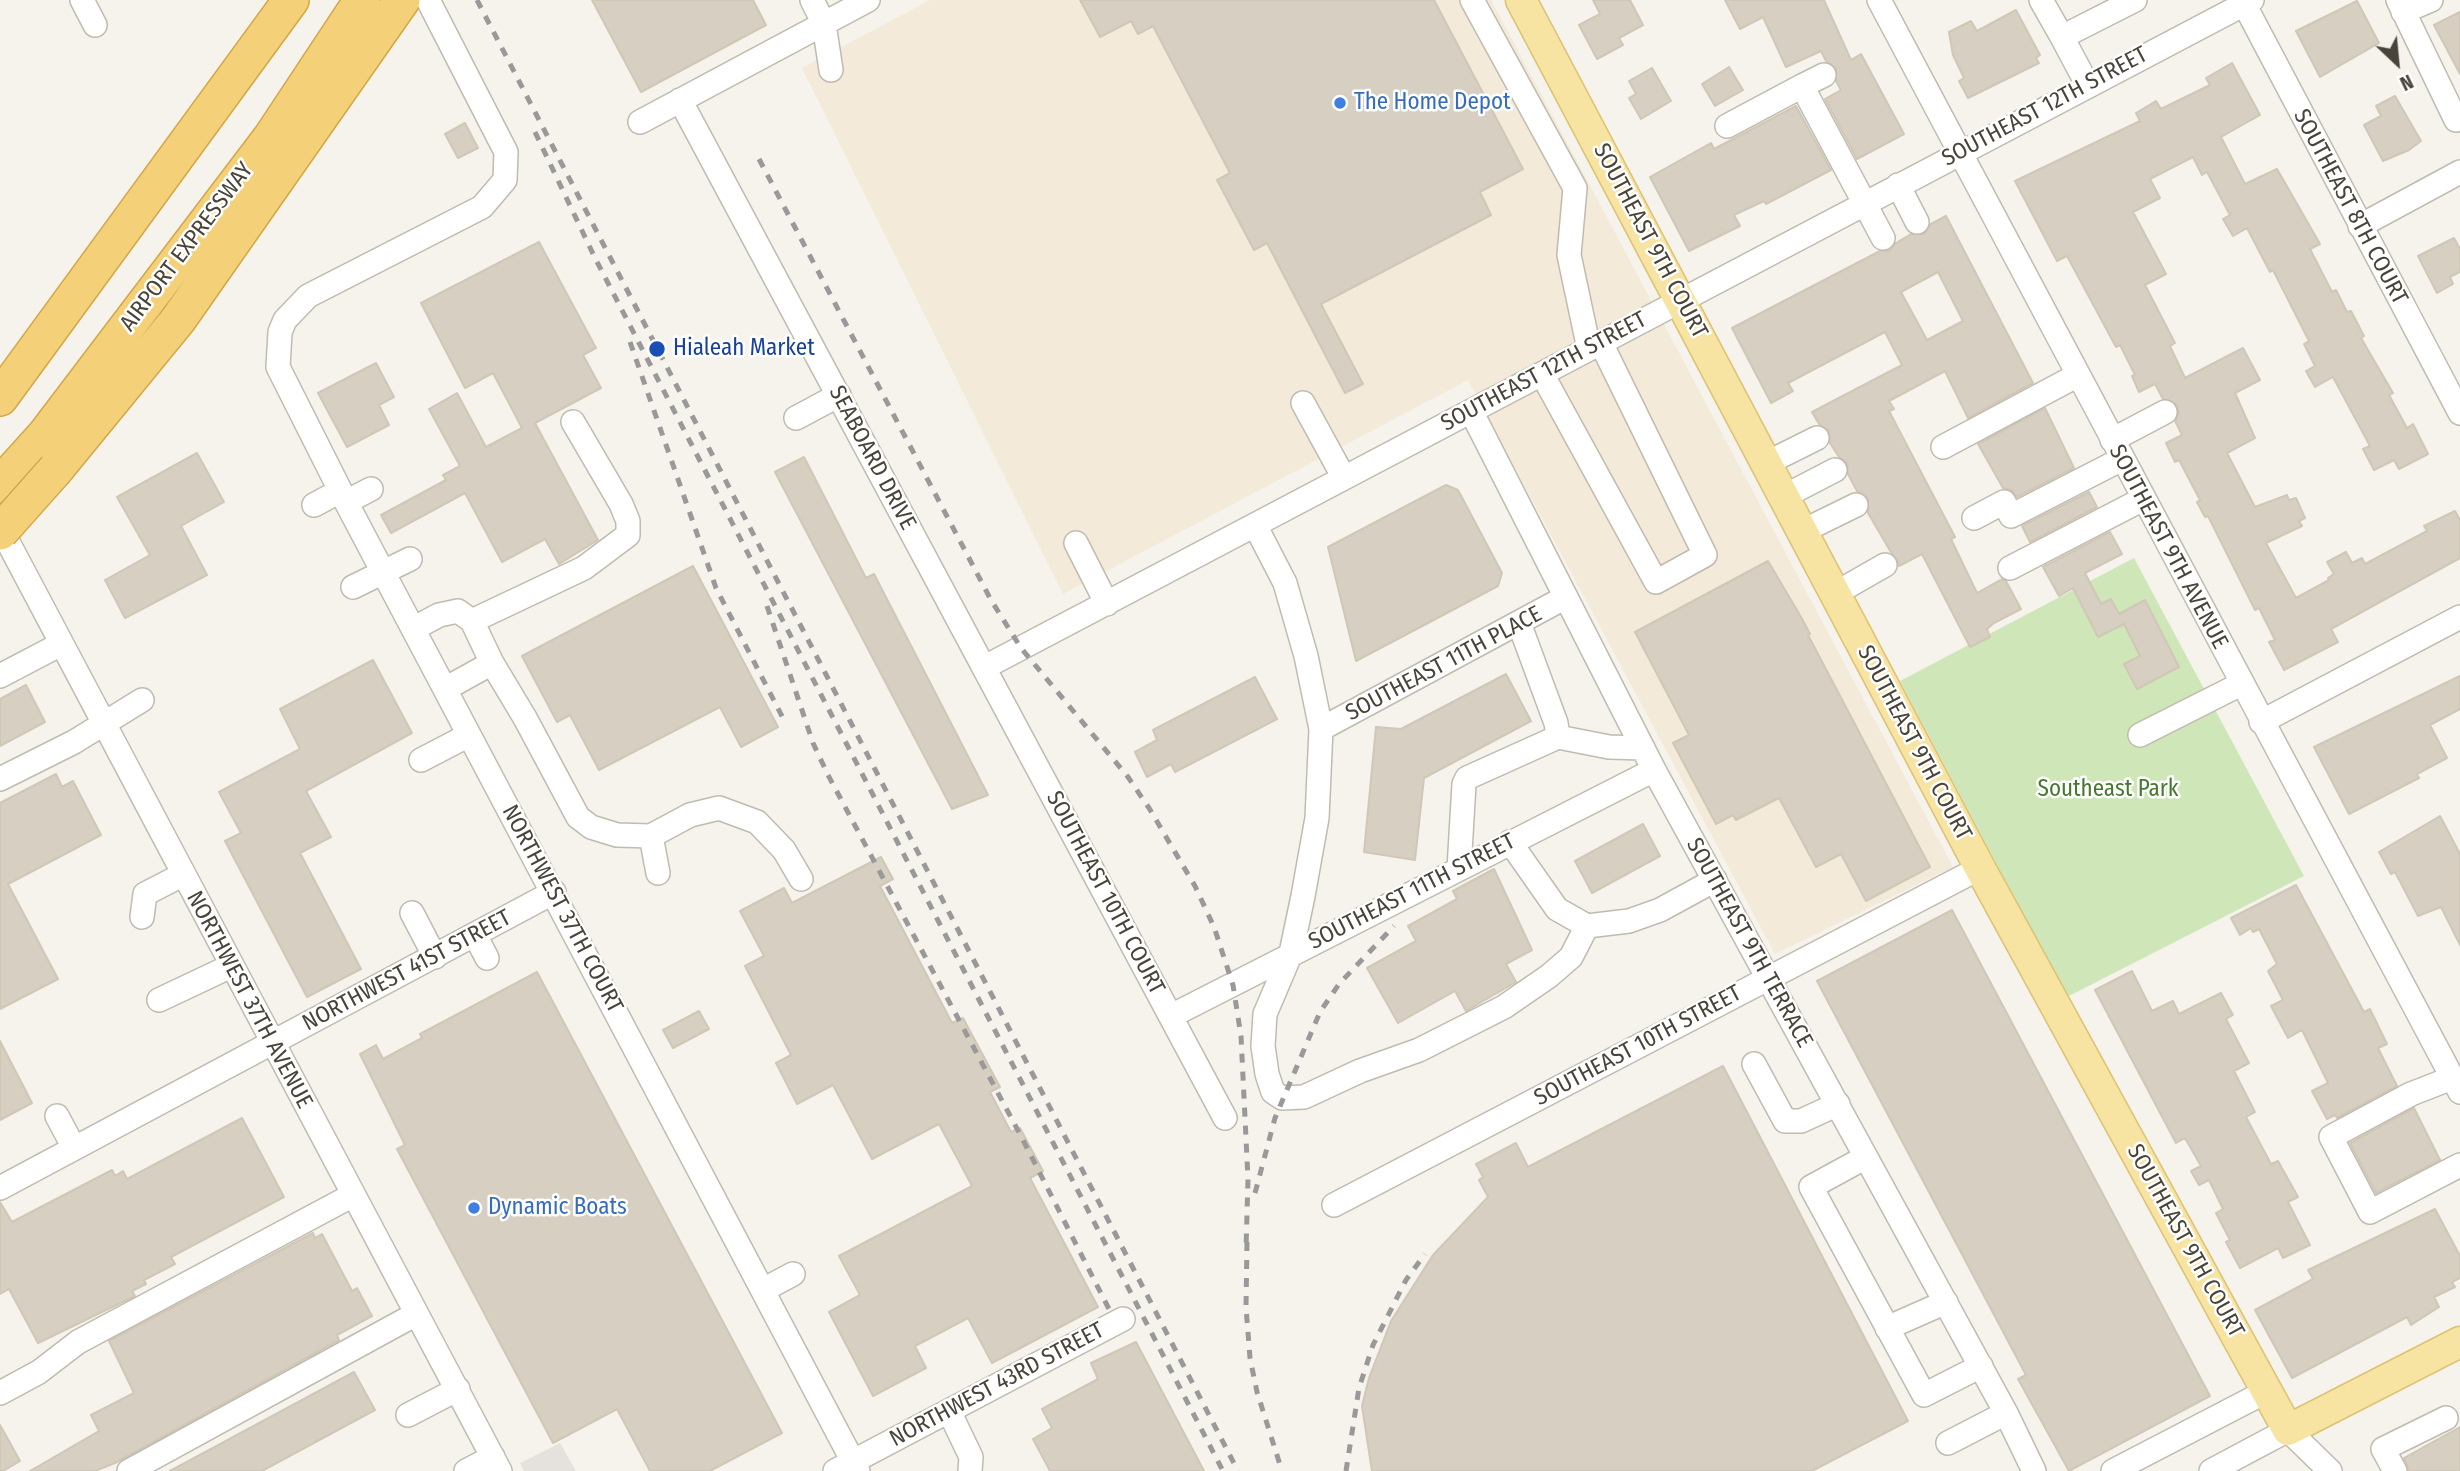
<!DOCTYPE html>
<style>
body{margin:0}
#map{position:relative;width:2460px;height:1471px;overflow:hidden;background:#f5f3ec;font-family:"Fira Sans Condensed",sans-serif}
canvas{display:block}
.north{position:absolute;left:2362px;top:28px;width:70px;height:70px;-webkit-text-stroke:5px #fff;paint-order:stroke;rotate:154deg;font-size:19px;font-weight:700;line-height:28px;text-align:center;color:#49443a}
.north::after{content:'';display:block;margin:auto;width:24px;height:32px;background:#49443a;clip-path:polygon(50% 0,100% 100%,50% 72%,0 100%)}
</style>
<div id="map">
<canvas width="2460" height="1471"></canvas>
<div class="north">N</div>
</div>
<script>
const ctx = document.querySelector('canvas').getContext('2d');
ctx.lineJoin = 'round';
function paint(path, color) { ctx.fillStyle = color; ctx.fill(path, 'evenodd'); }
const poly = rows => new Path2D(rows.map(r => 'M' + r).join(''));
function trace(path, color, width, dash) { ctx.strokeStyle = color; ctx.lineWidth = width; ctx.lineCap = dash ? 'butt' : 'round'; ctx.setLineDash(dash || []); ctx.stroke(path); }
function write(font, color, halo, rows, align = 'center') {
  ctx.font = font + ' "Fira Sans Condensed",sans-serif'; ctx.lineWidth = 5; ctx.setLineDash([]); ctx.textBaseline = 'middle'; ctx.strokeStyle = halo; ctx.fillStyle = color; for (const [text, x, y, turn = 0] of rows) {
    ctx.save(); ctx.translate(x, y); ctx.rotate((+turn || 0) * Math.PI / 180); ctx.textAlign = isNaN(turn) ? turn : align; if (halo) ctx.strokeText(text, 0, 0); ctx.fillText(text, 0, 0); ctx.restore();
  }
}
paint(poly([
 [930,0,1491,0,1953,867,1775,954,1468,380,1063,594,802,68]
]), '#f4ead9');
paint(poly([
 [560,1443,576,1471,524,1471,520,1463]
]), '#e5e2dd');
paint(poly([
 [2134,558,2304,876,2067,997,1900,681]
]), '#cfe6b8');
const building = poly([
 [592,0,753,0,766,25,641,92,592,0],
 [1080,0,1434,0,1523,169,1480,192,1491,215,1321,304,1363,384,1345,393,1267,243,1254,250,1217,180,1230,173,1153,26,1138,34,1131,21,1100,37,1080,0],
 [1593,0,1630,0,1643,25,1619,38,1623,45,1597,59,1579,25,1600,14,1593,0],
 [1725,0,1824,0,1851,60,1861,54,1904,134,1857,159,1825,99,1841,90,1836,81,1836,68,1826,61,1821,51,1786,67,1763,17,1740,29,1725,0],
 [2357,1,2379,43,2320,77,2296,31,2357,1],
 [2016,10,2040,55,2036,58,2039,63,1968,98,1959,81,1964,78,1953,55,1949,32,1971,21,1977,31,2016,10],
 [2460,12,2460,74,2434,25,2460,12],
 [2232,63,2260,115,2221,137,2245,184,2277,169,2320,244,2310,249,2332,292,2336,290,2347,312,2351,311,2364,336,2361,338,2393,393,2389,395,2407,428,2413,424,2428,454,2399,469,2394,460,2374,470,2363,449,2370,446,2333,377,2315,387,2306,371,2315,366,2304,344,2309,341,2273,270,2270,272,2247,228,2233,236,2223,219,2230,215,2207,172,2202,175,2193,157,2150,179,2160,198,2133,212,2166,274,2145,285,2175,343,2170,346,2185,378,2243,348,2260,380,2235,393,2255,438,2227,453,2255,507,2287,495,2289,500,2296,498,2305,518,2299,521,2302,526,2266,543,2296,598,2329,580,2328,578,2334,574,2327,562,2346,552,2352,563,2362,558,2365,564,2427,531,2424,526,2455,511,2460,520,2460,558,2331,629,2338,642,2284,670,2269,642,2275,640,2259,608,2255,610,2208,516,2205,517,2197,502,2200,500,2179,460,2175,462,2166,443,2182,435,2175,421,2179,413,2177,405,2163,399,2155,384,2139,392,2132,376,2135,375,2120,345,2116,347,2067,256,2057,261,2015,181,2140,121,2136,113,2156,101,2161,109,2210,85,2206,78,2232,63],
 [1729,67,1743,90,1715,106,1702,84,1729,67],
 [1652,68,1671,101,1641,119,1629,98,1636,94,1629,81,1652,68],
 [2395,96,2421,141,2409,150,2383,161,2364,125,2381,116,2376,106,2395,96],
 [1796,106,1831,170,1766,204,1764,201,1734,215,1740,226,1689,251,1650,177,1711,143,1714,149,1796,106],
 [465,123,478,148,458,158,445,134,465,123],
 [1946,216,2033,383,1968,418,1945,371,1889,401,1894,409,1889,411,1955,537,1951,539,1977,593,2002,579,2006,581,2021,609,1994,623,1987,629,1990,637,1970,647,1922,554,1899,566,1868,513,1868,498,1857,491,1848,474,1847,463,1839,457,1830,443,1829,431,1819,424,1812,412,1902,365,1885,332,1788,383,1793,391,1771,403,1732,328,1880,251,1889,251,1896,243,1911,234,1924,234,1931,224,1946,216],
 [1938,272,1963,321,1927,340,1901,292,1938,272],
 [2454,238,2460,249,2460,272,2450,277,2453,284,2437,293,2418,256,2454,238],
 [539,242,596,348,583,355,601,388,535,423,598,540,559,564,545,539,502,562,465,493,391,533,381,515,446,480,443,475,460,466,429,409,457,393,486,447,522,428,493,373,465,388,421,303,539,242],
 [376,363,394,397,379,405,389,425,347,447,318,393,376,363],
 [2045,408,2074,468,2017,497,2011,490,2003,488,1978,444,2045,408],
 [197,453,224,502,181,526,207,575,125,618,105,580,150,555,117,497,197,453],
 [804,457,866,578,874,574,988,795,952,809,775,472,804,457],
 [1446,485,1458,490,1502,573,1498,586,1356,661,1328,547,1446,485],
 [2089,492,2097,507,2030,542,2022,526,2089,492],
 [2110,532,2122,554,2085,573,2101,604,2111,599,2119,614,2145,600,2179,667,2137,689,2124,664,2140,656,2124,624,2098,637,2073,588,2059,596,2043,567,2110,532],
 [1768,561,1801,617,1810,634,1808,635,1930,867,1866,901,1841,854,1816,867,1779,798,1736,820,1733,815,1716,824,1673,743,1689,735,1635,632,1768,561],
 [693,566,778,727,741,747,720,707,599,770,570,715,557,722,522,656,693,566],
 [373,660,412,733,306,791,331,837,300,853,361,969,307,997,225,841,241,833,219,792,300,749,280,709,373,660],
 [1506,674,1531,721,1424,778,1415,860,1364,852,1376,727,1401,729,1506,674],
 [2460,676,2460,709,2430,725,2447,758,2417,774,2419,778,2349,814,2314,747,2460,676],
 [1255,677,1277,719,1175,772,1171,764,1147,777,1135,752,1157,740,1153,730,1255,677],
 [26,685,45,722,0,746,0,699,26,685],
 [56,774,62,787,73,781,101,835,8,884,58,979,0,1009,0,803,56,774],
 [2440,816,2460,854,2460,945,2441,907,2418,916,2395,872,2391,874,2379,852,2440,816],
 [1643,824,1660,856,1592,893,1575,861,1643,824],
 [881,857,893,879,880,886,952,1023,963,1018,1000,1087,990,1092,1011,1132,1020,1128,1043,1171,1030,1178,1098,1307,992,1363,968,1318,915,1346,926,1368,873,1396,829,1312,860,1295,839,1256,972,1186,939,1124,872,1159,833,1085,797,1104,776,1063,791,1055,745,966,764,956,740,911,784,888,792,903,881,857],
 [1494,869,1532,950,1506,964,1516,982,1466,1011,1455,991,1398,1023,1367,968,1416,941,1408,926,1457,899,1453,891,1494,869],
 [2296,885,2364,1012,2370,1009,2387,1044,2378,1048,2397,1086,2337,1118,2335,1115,2327,1119,2312,1091,2328,1083,2302,1030,2288,1038,2271,1006,2283,1000,2268,971,2277,964,2259,929,2253,932,2251,928,2240,935,2231,918,2296,885],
 [1952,910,2210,1396,2069,1471,2018,1379,2026,1375,1817,981,1952,910],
 [2132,971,2152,1011,2173,1001,2179,1014,2221,993,2233,1015,2226,1019,2249,1063,2234,1071,2255,1112,2246,1117,2271,1164,2278,1161,2298,1197,2288,1202,2310,1245,2283,1258,2278,1248,2240,1268,2226,1242,2230,1240,2216,1213,2223,1209,2209,1180,2199,1185,2191,1171,2201,1166,2185,1138,2176,1143,2095,990,2132,971],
 [537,972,782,1433,710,1471,650,1471,617,1409,553,1443,397,1149,405,1145,360,1054,376,1045,383,1059,422,1038,420,1034,537,972],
 [699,1011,709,1029,673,1048,663,1030,699,1011],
 [0,1041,32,1103,0,1120,0,1041],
 [1723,1066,1908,1421,1812,1471,1372,1471,1362,1406,1369,1378,1391,1321,1433,1255,1488,1197,1479,1180,1483,1177,1476,1164,1516,1143,1528,1167,1723,1066],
 [2414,1108,2440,1160,2376,1193,2350,1143,2414,1108],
 [242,1118,284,1197,171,1257,175,1264,144,1280,146,1284,132,1291,135,1296,38,1343,9,1289,0,1294,0,1202,12,1222,112,1170,115,1176,123,1171,127,1179,242,1118],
 [2435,1209,2460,1256,2460,1278,2452,1282,2455,1287,2434,1297,2439,1307,2411,1325,2407,1317,2292,1378,2255,1310,2313,1279,2308,1270,2435,1209],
 [313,1233,315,1238,322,1234,352,1291,357,1288,372,1316,337,1335,339,1340,115,1463,95,1471,30,1471,99,1431,91,1415,134,1393,109,1341,313,1233],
 [1136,1342,1204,1471,1050,1471,1033,1439,1052,1428,1042,1409,1098,1379,1091,1363,1136,1342],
 [354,1372,375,1410,262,1471,170,1471,354,1372],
 [0,1425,20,1461,3,1471,0,1471,0,1425],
 [2460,1427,2460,1471,2409,1471,2404,1458,2460,1427]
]);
paint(building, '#d6cfc2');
trace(building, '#d0c7b6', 2);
const minor = poly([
 [82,0,95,25],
 [428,0,506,152,505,180,482,207,308,296,285,320,280,332,278,367,346,502,858,1471],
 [812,0,824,24,831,70],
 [1472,0,1575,188,1569,255,1589,349],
 [1879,0,2460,1092],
 [2041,0,2062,37,2135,0],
 [2242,0,2460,413],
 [2398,0,2456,120,2460,118],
 [2403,12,2431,0],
 [2062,37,2087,84],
 [1802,86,1824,75],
 [680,100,1225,1118],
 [640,122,868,0],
 [1727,126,1802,86,1883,238],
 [1898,185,1917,222],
 [2360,226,2460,172],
 [1542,374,1656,582,1705,555,1601,343],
 [1303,403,1344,478],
 [1471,411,1654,770,2006,1413,2034,1471],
 [796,418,839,395],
 [2112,440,2165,412],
 [1943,447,2078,375],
 [1767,463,1817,438],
 [1785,496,1835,470],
 [346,502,371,489],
 [314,505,340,491],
 [1974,518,2004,502,2011,516,2122,459],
 [1255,525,1285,583,1306,656,1321,729,1317,818,1303,896,1291,953,1265,1014,1263,1046,1267,1074,1273,1092,1282,1098,1304,1097,1360,1071,1419,1050,1504,1007,1549,976,1571,957,1587,926],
 [0,527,500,1471],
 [1803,531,1856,505],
 [1076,543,1107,604],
 [2010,568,2143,499],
 [353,587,410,559],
 [1836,593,1885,565],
 [472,621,584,568,628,535,628,521,621,504,573,422],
 [1519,623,1556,723,1558,737,1609,747,1643,748],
 [413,629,439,615,458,611,472,621,492,663,445,689],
 [492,663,525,718,578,817,591,827,617,835,651,836,690,815,719,808,757,822,784,850,801,879],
 [985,667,2252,0],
 [0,676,61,644],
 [2261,722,2460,617],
 [1321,729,1566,597],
 [2140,735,2241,684],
 [421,760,469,735],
 [0,779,74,742,142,700],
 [651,836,658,873],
 [1510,842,1557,909,1587,926,1629,921,1660,910,1715,880],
 [1459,869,1464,784,1467,778,1558,737],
 [412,913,435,957],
 [142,917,145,894,182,875],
 [475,935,487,958],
 [159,1000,231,966],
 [1171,1016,1654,770],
 [1754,1064,1785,1121,1801,1121,1838,1104],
 [2452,1078,2411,1094,2331,1137,2370,1212,2460,1165],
 [57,1116,74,1148],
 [1866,1157,1811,1187,1924,1395,1981,1366],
 [0,1188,554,892],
 [1334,1205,1980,868],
 [763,1290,793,1274],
 [1887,1328,1946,1302],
 [0,1393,39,1372,78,1342,353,1195],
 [949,1411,971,1457,970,1471],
 [408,1415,458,1389],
 [1948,1443,2006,1413],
 [129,1471,416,1314],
 [466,1471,493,1457],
 [835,1471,1123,1319],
 [2113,1471,2267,1391],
 [2211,1471,2288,1430,2330,1471],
 [2395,1471,2383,1449,2446,1418]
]);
const major = poly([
 [1521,0,1980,868,2288,1430,2460,1342]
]);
const highway = poly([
 [0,398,291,0],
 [56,469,178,320,402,0],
 [0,485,45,435,272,136,362,0]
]);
trace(minor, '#c0bbaf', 26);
trace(major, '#dcc272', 33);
trace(highway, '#d3a747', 38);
trace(minor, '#fff', 23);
trace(major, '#f7e3a2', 30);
trace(highway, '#f4d178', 35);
trace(poly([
 [477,0,1238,1471],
 [535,132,595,258,1223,1471],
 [759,159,991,600,1021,648,1128,777,1149,808,1195,886,1214,927,1233,985,1241,1036,1248,1179,1246,1249],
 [630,342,716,588,785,722],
 [767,606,813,743,828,775,1022,1138,1112,1315],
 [1255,1193,1275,1118,1320,1012,1339,984,1394,926],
 [1247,1242,1246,1307,1250,1358,1257,1392,1282,1471],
 [1346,1471,1359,1388,1373,1345,1406,1280,1425,1254]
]), '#999', 5, [9, 9]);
const highwayBridge = poly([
 [0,532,56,469]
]);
trace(highwayBridge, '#d3a747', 38, []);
trace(highwayBridge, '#f4d178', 35);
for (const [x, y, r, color] of [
 [1340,103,7,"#3f7fe0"],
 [657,349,9,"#1a4fb4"],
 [474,1208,7,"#3f7fe0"]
]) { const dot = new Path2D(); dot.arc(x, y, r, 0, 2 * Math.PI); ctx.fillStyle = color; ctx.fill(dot); trace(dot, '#fff', 2.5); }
write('23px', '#366cbe', '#fff', [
 ["The Home Depot",1354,103],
 ["Dynamic Boats",488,1208]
], 'left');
write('23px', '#49443a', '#fff', [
 ["SOUTHEAST 12TH STREET",2045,107,-28],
 ["SOUTHEAST 8TH COURT",2350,207,62],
 ["SOUTHEAST 9TH COURT",1650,241,62],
 ["AIRPORT EXPRESSWAY",187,247,-53],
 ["SOUTHEAST 12TH STREET",1544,372,-28],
 ["SEABOARD DRIVE",872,458,62],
 ["SOUTHEAST 9TH AVENUE",2168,547,62],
 ["SOUTHEAST 11TH PLACE",1444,664,-28],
 ["SOUTHEAST 9TH COURT",1914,743,62],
 ["SOUTHEAST 11TH STREET",1412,892,-27],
 ["SOUTHEAST 10TH COURT",1105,893,62],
 ["NORTHWEST 37TH COURT",562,909,62],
 ["SOUTHEAST 9TH TERRACE",1749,943,61],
 ["NORTHWEST 41ST STREET",407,971,-28],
 ["NORTHWEST 37TH AVENUE",249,1000,62],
 ["SOUTHEAST 10TH STREET",1638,1046,-28],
 ["SOUTHEAST 9TH COURT",2185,1241,61],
 ["NORTHWEST 43RD STREET",997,1385,-28]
]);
write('23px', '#164399', '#fff', [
 ["Hialeah Market",673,349]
], 'left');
write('23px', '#487830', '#fff', [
 ["Southeast Park",2108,790]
]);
</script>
